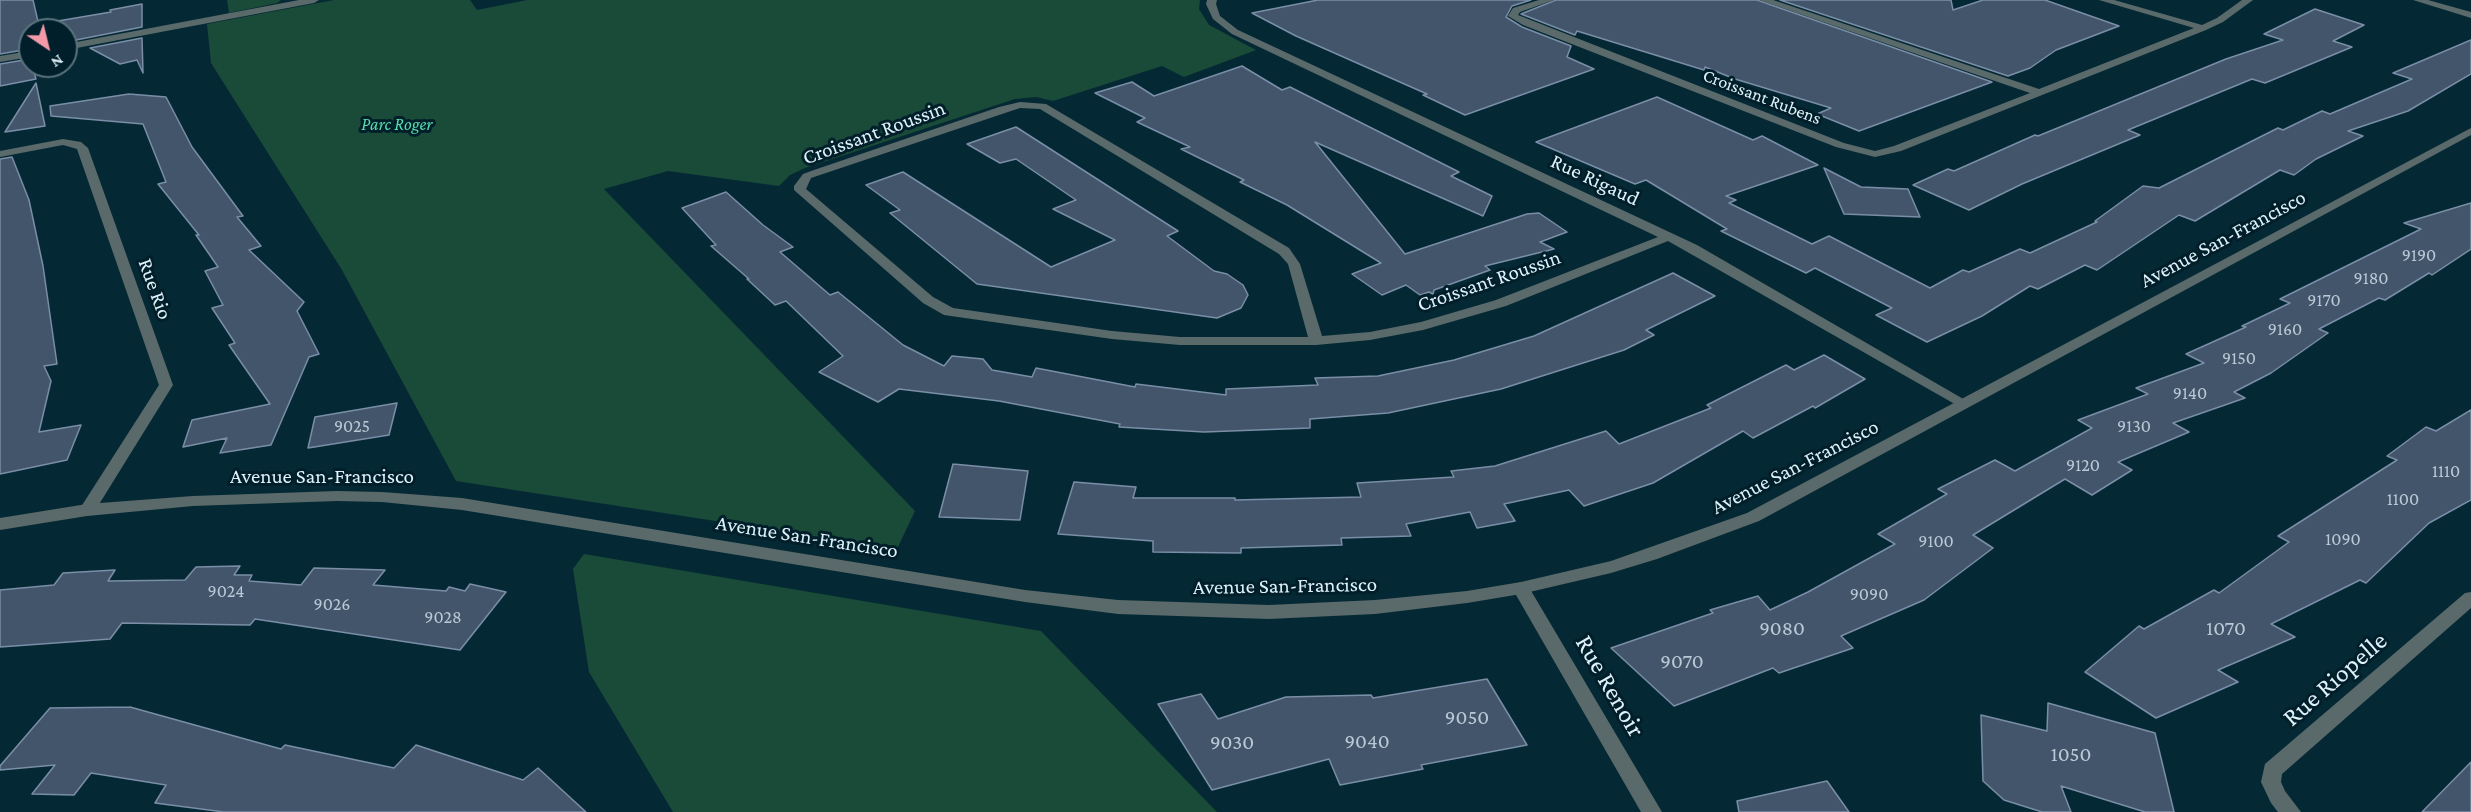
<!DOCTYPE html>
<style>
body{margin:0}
#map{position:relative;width:2471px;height:812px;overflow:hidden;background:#052934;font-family:"Crimson Pro",serif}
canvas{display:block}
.north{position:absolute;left:18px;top:18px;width:60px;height:60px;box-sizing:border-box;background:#001f2a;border:2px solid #59737d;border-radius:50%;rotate:145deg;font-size:16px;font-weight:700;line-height:24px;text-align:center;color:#dff1f9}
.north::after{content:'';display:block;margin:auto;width:21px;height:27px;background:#f39aa8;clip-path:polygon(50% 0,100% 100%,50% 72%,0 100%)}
</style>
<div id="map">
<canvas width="2471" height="812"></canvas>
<div class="north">N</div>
</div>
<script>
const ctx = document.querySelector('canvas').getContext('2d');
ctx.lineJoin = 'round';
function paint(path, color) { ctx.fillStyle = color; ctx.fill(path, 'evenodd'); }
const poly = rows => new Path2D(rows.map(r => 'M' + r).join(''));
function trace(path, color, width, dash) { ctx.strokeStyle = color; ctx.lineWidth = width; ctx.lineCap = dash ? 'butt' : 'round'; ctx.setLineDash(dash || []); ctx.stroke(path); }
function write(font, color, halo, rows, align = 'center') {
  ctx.font = font + ' "Crimson Pro",serif'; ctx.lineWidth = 6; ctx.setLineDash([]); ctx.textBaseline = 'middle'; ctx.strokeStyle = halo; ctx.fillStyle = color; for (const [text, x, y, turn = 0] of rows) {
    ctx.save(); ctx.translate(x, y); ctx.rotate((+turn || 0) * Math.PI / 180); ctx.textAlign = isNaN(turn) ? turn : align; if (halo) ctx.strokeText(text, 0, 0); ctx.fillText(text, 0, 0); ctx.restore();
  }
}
paint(poly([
 [227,0,281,0,277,3,229,13],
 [334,0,470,0,477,10,527,0,1200,0,1199,9,1209,25,1256,50,1184,77,1162,66,1053,101,1036,97,1015,99,805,168,790,175,779,186,668,171,604,189,915,511,897,549,456,481,342,270,211,63,207,24],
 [584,554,1041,631,1217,812,673,812,589,672,573,569]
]), '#1a4a38');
const building = poly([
 [0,0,33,0,40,30,30,30,30,37,27,37,29,49,0,54,0,0],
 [1318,0,1531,0,1512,6,1506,17,1522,27,1571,46,1567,57,1594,69,1465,115,1423,95,1427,94,1296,36,1252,13,1318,0],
 [1556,0,1757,0,1992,82,1859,131,1817,114,1831,108,1735,79,1705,67,1704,70,1577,31,1575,35,1521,14,1556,0],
 [1780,0,1951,0,1953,10,1983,0,2045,0,2119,26,2056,50,2030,68,2008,76,1780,0],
 [142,4,142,27,76,40,66,34,66,30,58,30,46,23,111,12,110,10,142,4],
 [2315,9,2364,25,2333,41,2352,47,2265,83,2252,79,2128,130,2140,135,2022,184,1969,210,1913,185,1948,169,1954,171,2035,135,2038,136,2226,59,2283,40,2264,34,2315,9],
 [142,38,143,73,137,60,120,64,90,48,142,38],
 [2471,40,2471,74,2408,111,2348,131,2363,136,2316,159,2294,175,2280,170,2195,221,2179,215,2097,270,2085,265,2038,289,2030,286,1982,316,1927,342,1876,315,1892,308,1815,268,1806,273,1721,231,1727,229,1646,180,1635,184,1536,142,1657,97,1753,140,1762,136,1818,165,1726,196,1736,200,1729,203,1812,244,1829,236,1930,288,1963,270,1969,272,2020,249,2030,253,2097,222,2095,221,2143,186,2159,188,2278,128,2283,130,2322,111,2330,114,2412,79,2393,73,2471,40],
 [30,59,36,79,0,86,0,64,30,59],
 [1242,66,1282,90,1290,87,1459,172,1451,176,1492,196,1483,216,1315,142,1405,254,1527,214,1539,213,1567,232,1540,242,1554,249,1485,266,1490,270,1434,290,1433,294,1429,292,1420,295,1406,285,1382,295,1352,274,1381,263,1287,205,1240,182,1244,180,1181,149,1190,147,1137,122,1145,118,1095,93,1132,82,1154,96,1242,66],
 [36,83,45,126,5,132,36,83],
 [129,94,166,97,192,147,243,216,237,217,261,246,249,250,304,302,297,311,319,354,309,357,271,445,220,453,227,438,183,447,192,420,270,404,229,345,235,343,212,308,223,305,205,271,218,267,196,235,199,235,158,184,166,182,143,124,51,116,50,106,129,94],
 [1016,127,1178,231,1167,236,1214,271,1227,274,1243,285,1248,295,1241,308,1217,318,977,284,890,213,900,210,866,185,903,172,1051,267,1115,240,1053,209,1076,200,1016,159,1000,163,967,144,1016,127],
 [12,157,29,200,43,266,57,364,44,366,51,381,39,432,81,425,67,460,0,474,0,159,12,157],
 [1824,168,1861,187,1908,189,1920,217,1844,214,1824,168],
 [726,192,763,225,793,247,780,252,830,295,838,292,903,345,944,366,952,356,983,359,992,370,1032,377,1036,368,1135,387,1136,384,1226,395,1226,389,1318,385,1315,378,1378,376,1454,360,1534,336,1673,273,1715,296,1646,330,1654,335,1624,350,1501,389,1388,413,1310,419,1310,428,1204,432,1119,427,1120,424,999,401,899,389,878,402,819,372,843,356,786,301,775,305,747,279,749,279,711,246,716,245,682,208,726,192],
 [2471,203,2471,249,2432,275,2429,273,2385,300,2379,298,2319,329,2328,333,2271,373,2234,392,2245,398,2173,423,2189,432,2118,462,2132,470,2092,495,2065,479,1973,535,1993,548,1924,600,1841,636,1853,648,1779,673,1773,668,1674,706,1611,648,1713,613,1710,610,1758,596,1770,610,1808,592,1895,544,1878,534,1947,494,1938,489,1995,460,2015,471,2092,428,2078,420,2148,394,2136,388,2204,363,2186,354,2246,327,2242,326,2290,303,2280,299,2421,229,2404,223,2471,203],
 [1824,355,1865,379,1815,408,1813,406,1753,438,1743,431,1653,483,1584,506,1569,490,1504,504,1515,521,1477,528,1470,512,1406,524,1411,536,1341,538,1342,545,1241,548,1241,553,1153,552,1153,541,1058,534,1074,482,1136,487,1133,498,1235,498,1235,500,1361,497,1357,483,1454,477,1451,471,1495,466,1606,431,1619,444,1711,408,1707,405,1786,365,1794,370,1824,355],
 [397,403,389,435,308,448,315,417,397,403],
 [2471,410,2471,500,2429,523,2366,583,2360,580,2271,624,2295,637,2218,670,2238,682,2156,718,2085,672,2139,626,2144,629,2214,590,2219,593,2289,542,2278,536,2397,460,2387,456,2426,427,2436,431,2471,410],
 [953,464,1028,471,1020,520,939,517,953,464],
 [240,566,234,575,252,575,249,581,301,585,314,568,385,570,373,585,446,591,449,587,465,591,470,584,506,592,460,650,255,619,250,625,122,623,110,639,0,647,0,590,54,585,63,573,115,570,108,581,185,580,196,567,240,566],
 [1487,679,1527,745,1421,765,1423,769,1340,785,1329,759,1212,790,1158,704,1201,694,1218,719,1286,697,1371,695,1373,698,1487,679],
 [2048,703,2155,733,2174,812,2145,812,2061,786,2071,812,2042,812,2004,800,1983,781,1981,715,2047,731,2048,703],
 [130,707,281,749,285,745,394,768,416,745,523,780,538,768,586,812,224,812,155,803,166,785,91,773,74,795,32,794,55,765,0,770,0,766,50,708,130,707],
 [2471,762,2471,812,2422,812,2471,762],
 [1827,781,1849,812,1739,812,1737,801,1827,781]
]);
paint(building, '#42556b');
trace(building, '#7a8ea7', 1.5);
paint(poly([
 [299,0,319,0,314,3,66,50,66,44,299,0],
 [1207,0,1217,0,1216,4,1220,16,1238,30,1697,245,1972,404,1965,409,1960,407,1668,241,1506,306,1423,330,1370,340,1316,345,1180,345,1112,339,944,315,923,303,794,190,794,186,803,174,814,170,999,107,1020,102,1046,104,1289,248,1300,264,1322,336,1370,332,1421,322,1496,300,1658,237,1232,34,1213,19,1206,4,1207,0],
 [1020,108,1040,109,1279,254,1288,264,1308,337,1180,337,1112,331,953,308,933,297,806,189,811,178,1020,108],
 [1539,0,1554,0,1520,12,1518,15,1844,143,1875,151,1894,146,2030,93,1759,0,1773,0,2039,89,2194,28,2099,0,2114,0,2202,25,2217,18,2242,0,2253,0,2223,22,2206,30,1901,151,1875,157,1836,147,1523,25,1508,16,1513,8,1539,0],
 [2413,0,2428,0,2471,12,2471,18,2413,0],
 [30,51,30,57,0,62,0,56,30,51],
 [63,139,81,142,88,148,173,385,93,514,87,516,81,514,79,510,159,385,77,149,63,145,0,157,0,151,63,139],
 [1521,582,1527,584,1662,812,1641,812,1512,588,1515,584,1521,582],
 [2471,592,2471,608,2282,774,2281,782,2285,791,2301,812,2278,812,2271,803,2261,782,2265,764,2465,593,2471,592]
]), '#5a6a6a');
paint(poly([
 [2471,128,2471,135,1759,521,1657,559,1611,573,1521,594,1467,603,1375,614,1269,619,1118,614,1025,602,462,510,382,502,337,501,193,506,87,516,0,530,0,518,87,504,193,496,337,491,382,492,462,498,1025,590,1118,600,1269,605,1375,600,1467,591,1521,582,1611,561,1747,513,2471,128]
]), '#5a6a6a');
write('18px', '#dff1f9', '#001f2a', [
 ["Croissant Rubens",1762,97,21]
]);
write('italic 18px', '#5da', '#001f2a', [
 ["Parc Roger",397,124]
]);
write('18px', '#b8cad6', null, [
 ["9190",2419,255],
 ["9180",2371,278],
 ["9170",2324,300],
 ["9160",2285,329],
 ["9150",2239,358],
 ["9140",2190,393],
 ["9025",352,426],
 ["9130",2134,426],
 ["9120",2083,465],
 ["1110",2446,471],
 ["1100",2403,499],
 ["1090",2343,539],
 ["9100",1936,541],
 ["9024",226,591],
 ["9090",1869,594],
 ["9026",332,604],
 ["9028",443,617]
]);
write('21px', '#dff1f9', '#001f2a', [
 ["Croissant Roussin",874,133,-20],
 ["Rue Rigaud",1595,180,25],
 ["Avenue San-Francisco",2223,239,-28],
 ["Croissant Roussin",1489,281,-19],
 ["Rue Rio",155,289,70],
 ["Avenue San-Francisco",1795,467,-27],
 ["Avenue San-Francisco",322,477],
 ["Avenue San-Francisco",807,537,9],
 ["Avenue San-Francisco",1285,586,-1]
]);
write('21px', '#b8cad6', null, [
 ["9080",1782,629],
 ["1070",2226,629],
 ["9070",1682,662],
 ["9050",1467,718],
 ["9040",1367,742],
 ["9030",1232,743],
 ["1050",2071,755]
]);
write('26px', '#dff1f9', '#001f2a', [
 ["Rue Riopelle",2335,679,-41],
 ["Rue Renoir",1610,686,60]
]);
</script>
